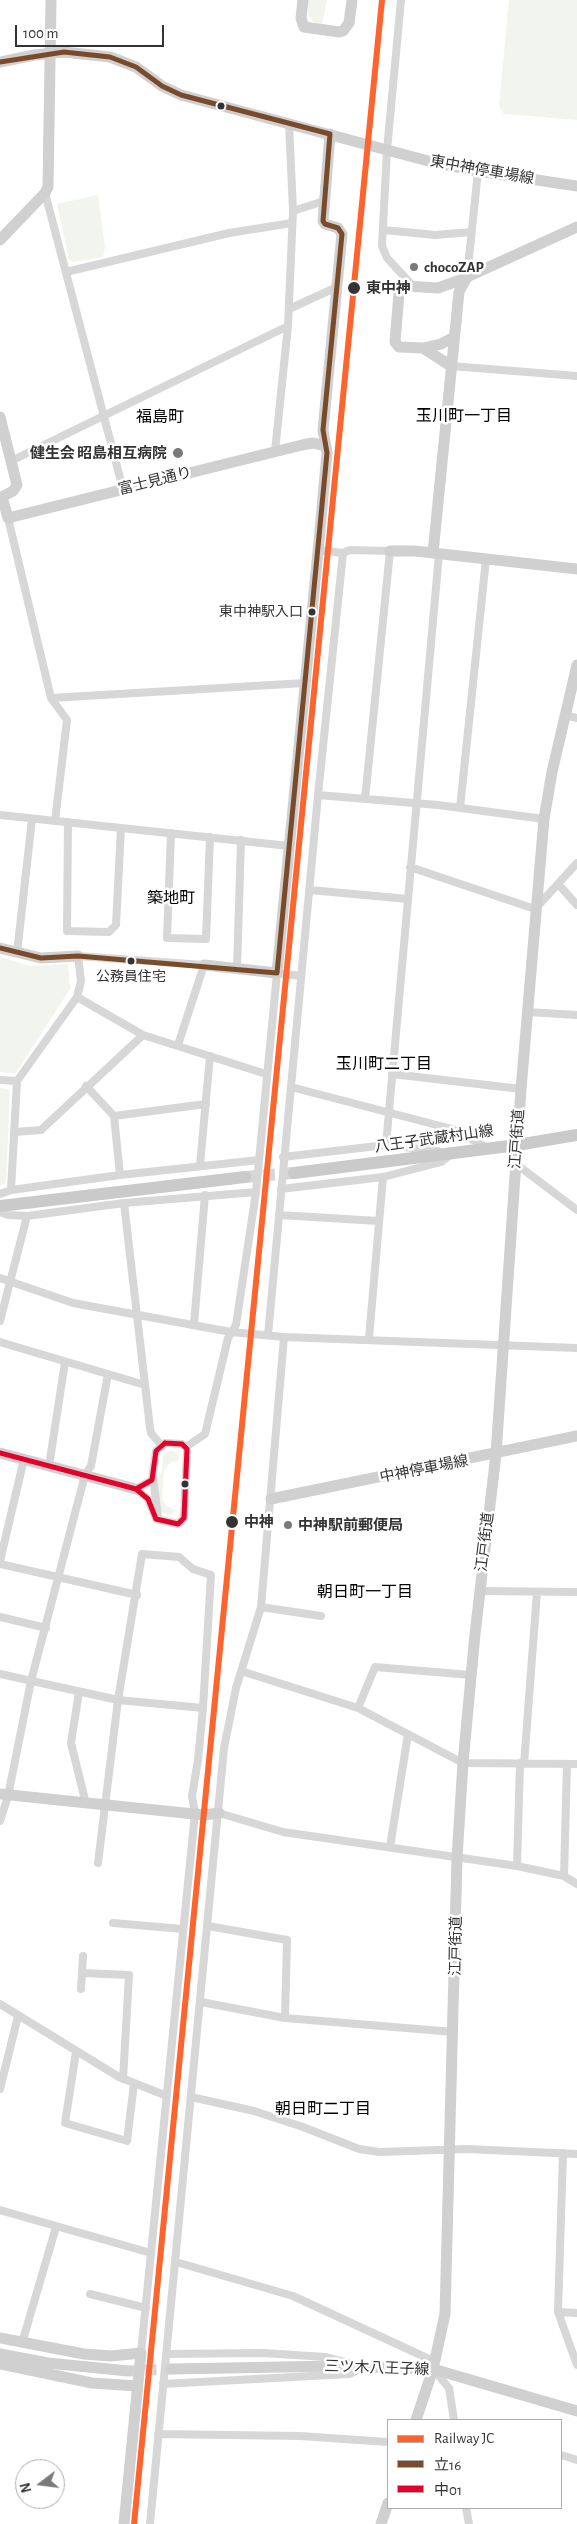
<!DOCTYPE html>
<meta charset="utf-8">
<style>
body{margin:0}
#map{position:relative;width:577px;height:2524px;overflow:hidden;background:#fff;font-family:"Alegreya Sans","Noto Sans JP",sans-serif}
canvas{display:block}
.legend{position:absolute;left:387px;top:2419px;width:175px;height:90px;box-sizing:border-box;background:#fff;border:1px solid #adadad;margin:0;padding:6px 9px;list-style:none;font-size:15px;color:#333}
.legend li{display:flex;align-items:center;gap:10px;height:25px}
.legend b{width:25px;border:1px solid #adadad}
.north{position:absolute;left:15px;top:2459px;width:50px;height:50px;box-sizing:border-box;background:#fff;border:1px solid #adadad;border-radius:50%;rotate:255deg;font-size:14px;font-weight:700;line-height:20px;text-align:center;color:#333}
.north::after{content:'';display:block;margin:auto;width:18px;height:22px;background:#7a7a7a;clip-path:polygon(50% 0,100% 100%,50% 72%,0 100%)}
.scale{position:absolute;left:15px;top:25px;width:149px;height:22px;box-sizing:border-box;border:2px solid #333;border-top:0;padding-left:6px;font-size:15px;line-height:18px;white-space:nowrap;color:#333;-webkit-text-stroke:4px #fff;paint-order:stroke}
</style>
<div id="map">
<canvas width="577" height="2524"></canvas>
<ul class="legend">
<li><b style="height:6px;background:#fe642e"></b>Railway JC</li>
<li><b style="height:6px;background:#7a4b2a"></b>立16</li>
<li><b style="height:6px;background:#e4002b"></b>中01</li>
</ul>
<div class="north">N</div>
<div class="scale">100 m</div>
</div>
<script>
const ctx = document.querySelector('canvas').getContext('2d');
ctx.lineJoin = 'round';
function paint(path, color) { ctx.fillStyle = color; ctx.fill(path, 'evenodd'); }
const poly = rows => new Path2D(rows.map(r => 'M' + r).join(''));
function trace(path, color, width, dash) { ctx.strokeStyle = color; ctx.lineWidth = width; ctx.lineCap = dash ? 'butt' : 'round'; ctx.setLineDash(dash || []); ctx.stroke(path); }
function write(font, color, halo, rows, align = 'center') {
  ctx.font = font + ' "Alegreya Sans","Noto Sans JP",sans-serif'; ctx.lineWidth = 5; ctx.setLineDash([]); ctx.textBaseline = 'middle'; ctx.strokeStyle = halo; ctx.fillStyle = color; for (const [text, x, y, turn = 0] of rows) {
    ctx.save(); ctx.translate(x, y); ctx.rotate((+turn || 0) * Math.PI / 180); ctx.textAlign = isNaN(turn) ? turn : align; if (halo) ctx.strokeText(text, 0, 0); ctx.fillText(text, 0, 0); ctx.restore();
  }
}
paint(poly([
 [308,0,327,0,322,24,316,23,310,18,308,12],
 [509,0,577,0,577,120,504,114,499,106],
 [98,195,105,248,103,257,73,262,69,259,57,204],
 [0,957,31,966,68,964,70,989,15,1074,0,1072],
 [0,1088,10,1090,6,1183,0,1186],
 [171,1450,177,1453,179,1457,178,1461,171,1462,164,1470,162,1498,166,1506,175,1510,172,1514,167,1515,160,1511,156,1482,162,1472,163,1456]
]), '#f1f5ed');
trace(poly([
 [129,2371,171,2369]
]), '#d6d6d6', 11, [11, 5.5]);
trace(poly([
 [245,1177,294,1173]
]), '#d6d6d6', 12, [12, 6]);
trace(poly([
 [401,0,387,150,382,246,387,258,413,286],
 [45,193,123,489],
 [293,211,324,201],
 [384,230,435,235,471,232],
 [66,272,229,233,292,223],
 [467,277,478,171],
 [289,309,337,287],
 [451,366,577,376],
 [275,451,288,326,293,211,289,123],
 [11,461,288,326],
 [8,518,51,698,67,720,55,821],
 [318,550,343,553,350,550,390,551,365,799],
 [51,698,305,683],
 [565,715,577,718],
 [318,795,438,805,544,819],
 [460,808,486,559],
 [0,815,289,846],
 [68,822,67,931,109,932,116,925,121,828],
 [171,833,167,938,206,939,210,837],
 [410,867,535,909,577,863],
 [559,885,577,905],
 [310,890,408,899],
 [17,953,32,819],
 [237,969,241,840],
 [77,997,143,1035,266,1074],
 [528,1012,577,1015],
 [392,1074,521,1089],
 [0,1080,17,1081],
 [86,1086,114,1116],
 [291,1087,452,1129,486,1147],
 [14,1132,41,1130,143,1035],
 [386,1145,439,554],
 [283,1157,386,1145,438,1151],
 [516,1164,577,1210],
 [200,1165,210,1056],
 [120,1175,114,1116,206,1104],
 [281,1189,383,1177,441,1162,450,1155],
 [11,1190,17,1081,77,997,81,981,78,956,204,965,178,1045],
 [0,1194,11,1190,120,1175,259,1160],
 [124,1203,150,1428,151,1433,161,1445],
 [0,1212,8,1215,27,1216,124,1203,256,1192],
 [279,1215,379,1221],
 [0,1278,73,1303,231,1332,284,1337,577,1348],
 [0,1321,27,1216],
 [194,1324,205,1195],
 [268,1335,318,795,343,553],
 [369,1338,383,1177],
 [0,1342,145,1385],
 [165,1443,182,1444,187,1449,184,1518,178,1524,156,1519,148,1499,136,1489,152,1480,156,1451,165,1443],
 [186,1447,205,1434,228,1338,236,1325,256,1192,277,973,301,976],
 [49,1466,65,1362],
 [153,1477,158,1517],
 [0,1561,24,1459],
 [0,1564,137,1595],
 [480,1591,577,1592],
 [261,1607,321,1616],
 [0,1617,46,1628],
 [241,1671,358,1708,463,1763,577,1764],
 [0,1674,118,1700,203,1708],
 [79,1692,71,1743,86,1804],
 [358,1708,375,1667,471,1675],
 [524,1764,537,1592],
 [219,1813,283,1832,517,1866,564,1876,577,1884],
 [0,1821,8,1796,31,1681,85,1475,91,1466,108,1374],
 [390,1847,408,1734],
 [98,1863,118,1700,142,1554,179,1557,193,1569,211,1575,203,1708,198,1760,192,1796,195,1813,141,2353],
 [517,1866,520,1763],
 [564,1876,567,1764],
 [113,1923,183,1929],
 [208,1926,287,1940,285,2018],
 [82,1973,129,1975,123,2079],
 [81,1989,83,1956],
 [201,2002,285,2018,454,2032],
 [0,2004,119,2077,167,2096],
 [76,2052,65,2123,127,2141,134,2084],
 [0,2089,18,2016],
 [191,2097,254,2111,303,2127,359,2149,380,2152,467,2149,577,2154],
 [563,2153,558,2312,577,2365],
 [0,2210,151,2253],
 [176,2262,293,2296,427,2358,433,2369,449,2388,454,2420],
 [90,2294,146,2308],
 [558,2312,577,2313],
 [22,2343,56,2227],
 [167,2354,263,2353,326,2357,349,2363],
 [163,2384,349,2374,362,2368],
 [158,2434,300,2436,388,2442],
 [561,2455,577,2460],
 [466,2508,469,2524],
 [150,2524,224,1748,236,1688,261,1607,284,1337]
]), '#d7d7d7', 8);
trace(poly([
 [303,0,301,18,304,27,339,32,343,31,349,23,352,0],
 [0,62,34,55,64,52,110,57,136,67,162,86,181,95,432,162,478,171,577,186],
 [0,240,45,193,48,187,51,0],
 [423,348,441,344,454,337],
 [451,366,423,348,399,347,395,342,399,293,406,286,438,288,466,278],
 [0,417,17,485,13,491,0,498],
 [2,497,8,518,302,445,313,443,325,446],
 [390,551,415,551,577,569],
 [433,553,459,292,467,277,577,227],
 [0,948,41,958,78,956],
 [204,965,277,973,319,541,327,453,323,430,342,234,338,228,325,224,323,221,330,134],
 [0,1453,136,1489],
 [271,1499,577,1436],
 [0,1794,204,1815,219,1813],
 [0,2338,84,2354,111,2356,141,2353,124,2524],
 [0,2354,48,2363,128,2371],
 [0,2364,92,2383,137,2386],
 [171,2369,337,2366,433,2369,577,2411],
 [416,2420,433,2369,445,2314,457,1858,463,1763,475,1634,496,1454,521,1089,544,819,552,772,577,665],
 [381,2524,388,2503]
]), '#d0d0d0', 11);
trace(poly([
 [294,1173,517,1145,577,1135],
 [0,1206,245,1177]
]), '#cacaca', 12);
trace(poly([
 [0,62,64,52,110,57,136,67,162,86,181,95,330,134,323,221,325,224,338,228,342,234,323,430,327,453,277,973,78,956,41,958,0,948]
]), '#7a4b2a', 5);
trace(poly([
 [165,1443,182,1444,187,1449,184,1518,178,1524,156,1519,148,1499,136,1489,152,1480,156,1451,165,1443],
 [0,1453,136,1489]
]), '#e4002b', 5);
trace(poly([
 [134,2524,382,0]
]), '#fe642e', 6);
for (const [x, y, r, color] of [
 [221,106,4.5,"#333"],
 [414,267,5,"#7a7a7a"],
 [354,288,7,"#333"],
 [178,453,6,"#7a7a7a"],
 [312,612,4.5,"#333"],
 [131,961,4.5,"#333"],
 [185,1484,4.5,"#333"],
 [232,1522,7,"#333"],
 [288,1525,5,"#7a7a7a"]
]) { const dot = new Path2D(); dot.arc(x, y, r, 0, 2 * Math.PI); ctx.fillStyle = color; ctx.fill(dot); trace(dot, '#fff', 2); }
write('14px', '#333', '#fff', [
 ["東中神駅入口",303,612],
 ["公務員住宅",131,977,"center"]
], 'right');
write('15px', '#333', '#fff', [
 ["東中神停車場線",482,170,10],
 ["富士見通り",155,481,-14],
 ["八王子武蔵村山線",434,1139,-8],
 ["江戸街道",517,1139,-86],
 ["中神停車場線",424,1469,-11],
 ["江戸街道",485,1542,-83],
 ["江戸街道",456,1946,-89],
 ["三ツ木八王子線",377,2368,2]
]);
write('bold 15px', '#333', '#fff', [
 ["chocoZAP",424,267],
 ["健生会 昭島相互病院",167,453,"right"],
 ["中神駅前郵便局",298,1525]
], 'left');
write('bold 15px', '#333', '#fff', [
 ["東中神",366,288],
 ["中神",244,1522]
], 'left');
write('16px', '#000', '#fff', [
 ["玉川町一丁目",464,416],
 ["福島町",160,417],
 ["築地町",171,898],
 ["玉川町二丁目",384,1064],
 ["朝日町一丁目",365,1592],
 ["朝日町二丁目",323,2109]
]);
</script>
